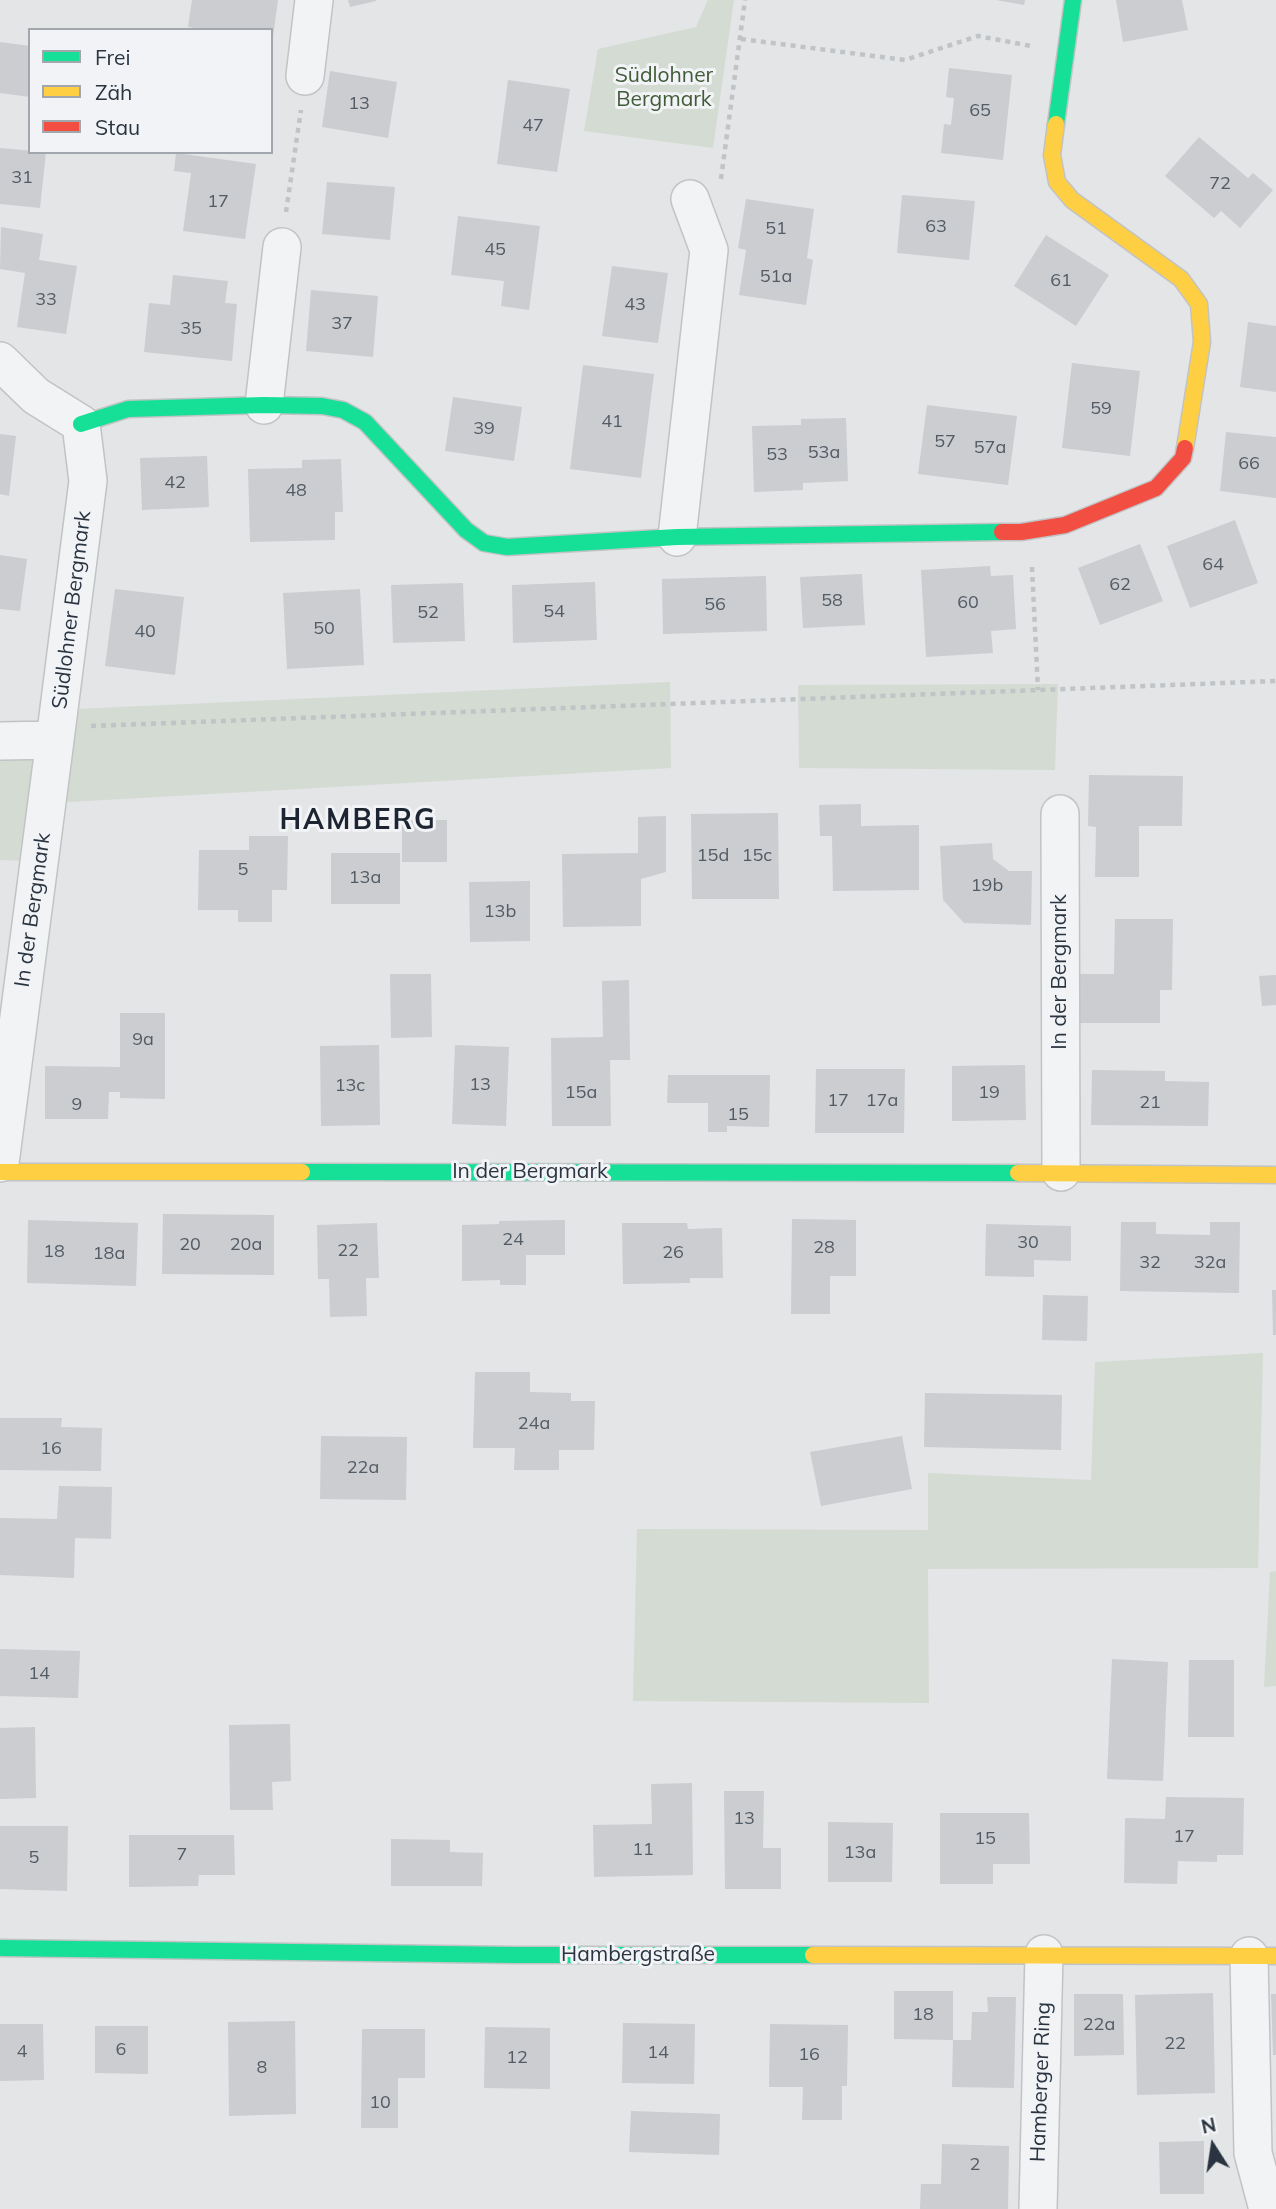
<!DOCTYPE html>
<meta charset="utf-8">
<style>
body{margin:0}
#map{position:relative;width:1276px;height:2209px;overflow:hidden;background:#e3e5e7;font-family:Mulish,sans-serif}
canvas{display:block}
.legend{position:absolute;left:28px;top:28px;width:245px;height:126px;box-sizing:border-box;background:#f1f3f6;border:2px solid #a1a7ad;margin:0;padding:9px 12px;list-style:none;font-size:21px;color:#2a3440}
.legend li{display:flex;align-items:center;gap:14px;height:35px}
.legend b{width:35px;border:2px solid #a1a7ad}
.north{position:absolute;left:1178px;top:2111px;width:70px;height:70px;-webkit-text-stroke:5px #f1f3f6;paint-order:stroke;rotate:348deg;font-size:19px;font-weight:700;line-height:28px;text-align:center;color:#2a3440}
.north::after{content:'';display:block;margin:auto;width:24px;height:32px;background:#2a3440;clip-path:polygon(50% 0,100% 100%,50% 72%,0 100%)}
</style>
<div id="map">
<canvas width="1276" height="2209"></canvas>
<ul class="legend">
<li><b style="height:9px;background:#16e098"></b>Frei</li>
<li><b style="height:9px;background:#ffcf43"></b>Zäh</li>
<li><b style="height:9px;background:#f24e42"></b>Stau</li>
</ul>
<div class="north">N</div>
</div>
<script>
const ctx = document.querySelector('canvas').getContext('2d');
ctx.lineJoin = 'round';
function paint(path, color) { ctx.fillStyle = color; ctx.fill(path, 'evenodd'); }
const poly = rows => new Path2D(rows.map(r => 'M' + r).join(''));
function trace(path, color, width, dash) { ctx.strokeStyle = color; ctx.lineWidth = width; ctx.lineCap = dash ? 'butt' : 'round'; ctx.setLineDash(dash || []); ctx.stroke(path); }
function write(font, color, halo, rows, align = 'center') {
  ctx.font = font + ' Mulish,sans-serif'; ctx.lineWidth = 6; ctx.setLineDash([]); ctx.textBaseline = 'middle'; ctx.strokeStyle = halo; ctx.fillStyle = color; for (const [text, x, y, turn = 0] of rows) {
    ctx.save(); ctx.translate(x, y); ctx.rotate((+turn || 0) * Math.PI / 180); ctx.textAlign = isNaN(turn) ? turn : align; if (halo) ctx.strokeText(text, 0, 0); ctx.fillText(text, 0, 0); ctx.restore();
  }
}
paint(poly([
 [708,0,734,0,713,148,584,131,598,49,696,27],
 [670,682,671,768,34,804,27,861,0,860,0,755,76,709],
 [1058,684,1055,770,799,768,798,685],
 [1263,1353,1258,1568,928,1569,929,1703,633,1701,637,1529,928,1530,928,1473,1091,1480,1095,1362],
 [1276,1571,1276,1686,1264,1687,1270,1572]
]), '#d4dbd3');
paint(poly([
 [192,0,278,0,273,37,271,30,207,30,188,27],
 [348,0,376,0,376,1,350,7],
 [996,0,1025,0,1024,5],
 [1116,0,1182,0,1188,30,1123,42],
 [0,42,30,46,30,97,0,93],
 [949,68,1012,75,1003,160,941,153,944,124,951,125,954,98,946,97],
 [330,71,397,82,388,138,322,127],
 [508,80,570,89,557,172,497,164],
 [1199,137,1248,178,1253,173,1273,190,1240,228,1221,211,1214,218,1165,176],
 [0,148,46,152,40,208,0,204],
 [176,153,256,164,245,239,183,231,191,173,174,171],
 [327,182,395,187,390,240,322,234],
 [902,195,975,201,969,260,897,253],
 [746,199,814,209,807,258,813,260,806,305,739,295,746,250,738,248],
 [458,216,540,226,529,310,501,306,504,281,451,275],
 [1,227,43,234,39,260,77,266,66,334,17,327,25,273,0,269],
 [1046,235,1109,275,1076,326,1014,286],
 [612,266,668,273,658,343,602,336],
 [173,275,228,281,225,303,237,304,232,361,144,352,149,303,170,305],
 [311,290,378,296,373,357,306,351],
 [1248,322,1276,326,1276,392,1240,387],
 [1072,363,1140,371,1130,456,1062,448],
 [583,365,654,374,641,478,570,469],
 [453,397,522,407,514,461,445,451],
 [927,405,1017,416,1008,485,918,474],
 [846,418,848,481,803,483,803,490,754,492,752,426,801,425,801,419],
 [1226,432,1276,437,1276,498,1220,491],
 [0,434,16,436,9,496,0,494],
 [207,456,209,507,142,510,140,458],
 [341,459,343,512,335,512,335,540,250,542,248,469,302,468,302,460],
 [1235,520,1258,583,1190,608,1167,546],
 [1140,544,1163,601,1100,625,1078,568],
 [0,555,27,559,20,611,0,609],
 [990,566,991,576,1013,575,1016,629,991,631,993,653,926,657,921,570],
 [862,574,865,625,803,628,800,577],
 [766,576,767,631,663,634,662,579],
 [595,582,597,640,513,643,512,585],
 [463,583,465,641,393,643,391,585],
 [115,589,184,597,175,675,105,666],
 [360,589,364,665,287,669,283,593],
 [1089,775,1183,776,1182,826,1139,826,1139,877,1095,877,1096,827,1088,826],
 [861,804,861,826,919,825,919,890,833,891,832,836,820,836,819,805],
 [778,813,779,899,692,899,691,814],
 [666,816,666,872,641,879,641,926,563,927,562,854,638,853,638,817],
 [402,820,447,820,447,862,402,862],
 [249,836,288,836,287,890,272,890,272,922,238,922,238,910,198,910,199,850,249,850],
 [992,843,993,859,1009,871,1032,871,1031,925,964,923,943,900,940,846],
 [331,853,400,853,400,904,331,904],
 [530,881,530,941,470,942,469,882],
 [1115,919,1173,919,1172,990,1160,990,1160,1023,1080,1023,1080,974,1114,974],
 [390,974,431,974,432,1037,391,1038],
 [1276,975,1276,1005,1262,1006,1259,976],
 [629,980,630,1060,610,1060,611,1126,552,1126,551,1038,603,1037,602,981],
 [120,1013,165,1013,165,1099,120,1098,120,1092,109,1092,108,1119,45,1119,45,1066,120,1067],
 [379,1045,380,1125,321,1126,320,1046],
 [455,1045,509,1047,506,1126,452,1124],
 [1025,1065,1026,1120,952,1121,952,1066],
 [816,1069,905,1069,904,1133,815,1133],
 [1092,1070,1165,1071,1165,1081,1209,1082,1208,1126,1091,1125],
 [668,1075,770,1075,769,1127,727,1126,727,1132,708,1132,708,1103,667,1103],
 [163,1214,274,1215,274,1275,162,1274],
 [792,1219,856,1220,856,1276,830,1276,830,1314,791,1314],
 [28,1220,138,1223,136,1286,27,1283],
 [565,1220,565,1255,526,1255,526,1285,500,1285,500,1280,462,1281,462,1225,499,1224,499,1221],
 [1121,1222,1156,1222,1156,1234,1210,1235,1210,1222,1240,1222,1239,1293,1120,1291],
 [377,1223,379,1278,366,1278,367,1316,330,1317,329,1279,318,1279,317,1225],
 [622,1223,687,1223,688,1229,722,1228,723,1278,690,1278,690,1283,623,1284],
 [986,1224,1071,1226,1071,1261,1034,1260,1034,1277,985,1276],
 [1272,1290,1276,1290,1276,1335,1273,1335],
 [1043,1295,1088,1296,1087,1341,1042,1340],
 [475,1372,530,1372,530,1392,571,1393,571,1401,595,1401,594,1450,559,1450,559,1470,514,1470,515,1448,473,1448],
 [925,1393,1062,1395,1061,1450,924,1447],
 [0,1418,62,1418,61,1427,102,1428,101,1471,0,1470],
 [321,1436,407,1437,406,1500,320,1499],
 [902,1436,912,1489,821,1506,810,1452],
 [59,1486,112,1487,111,1539,75,1538,74,1578,0,1575,0,1518,57,1519],
 [0,1649,80,1651,78,1698,0,1696],
 [1112,1659,1168,1662,1163,1781,1107,1779],
 [1189,1660,1234,1660,1234,1737,1188,1737],
 [290,1724,291,1781,272,1782,273,1810,230,1810,229,1725],
 [35,1727,36,1798,0,1799,0,1728],
 [692,1783,693,1875,594,1877,593,1825,652,1824,651,1784],
 [724,1791,764,1791,763,1848,781,1848,781,1889,725,1889],
 [1166,1797,1244,1798,1243,1855,1217,1855,1217,1862,1178,1861,1177,1884,1124,1883,1125,1818,1165,1819],
 [940,1813,1029,1813,1030,1864,993,1864,993,1884,940,1884],
 [828,1822,893,1823,892,1882,828,1882],
 [0,1826,68,1826,67,1891,0,1889],
 [129,1835,234,1835,235,1875,199,1875,198,1886,129,1887],
 [391,1839,450,1840,450,1852,483,1853,482,1886,391,1886],
 [894,1991,953,1991,953,2040,894,2039],
 [1213,1993,1215,2093,1137,2095,1135,1995],
 [1074,1994,1123,1994,1124,2055,1074,2056],
 [1271,1994,1276,1994,1276,2055,1273,2055],
 [987,1997,1016,1997,1014,2088,952,2087,953,2040,971,2040,972,2012,988,2012],
 [295,2021,296,2114,229,2116,228,2022],
 [623,2023,695,2024,694,2084,622,2083],
 [0,2024,43,2024,44,2080,0,2081],
 [770,2024,848,2025,847,2086,842,2086,842,2120,802,2120,803,2087,769,2087],
 [95,2026,148,2026,148,2074,95,2073],
 [485,2027,550,2028,550,2089,484,2088],
 [362,2029,425,2029,425,2078,398,2078,398,2128,361,2128],
 [631,2111,720,2114,719,2155,629,2152],
 [1204,2141,1204,2194,1160,2194,1159,2142],
 [942,2144,1009,2146,1008,2209,920,2209,921,2184,941,2184]
]), '#cbcdd0');
const street = poly([
 [305,76,314,0],
 [0,361,36,396,81,424,88,481,55,740,0,741],
 [264,405,282,247],
 [677,537,709,250,690,199],
 [1060,814,1061,1172],
 [0,1163,55,740],
 [1249,1956,1253,2153,1268,2209],
 [1038,2209,1044,1954]
]);
const fast = poly([
 [1056,124,1073,0],
 [81,424,128,409,264,405,322,406,343,410,365,422,466,530,484,543,507,547,677,537,1002,532],
 [302,1172,1018,1173],
 [0,1948,515,1955,813,1955]
]);
const slow = poly([
 [1056,124,1052,155,1057,182,1072,200,1181,279,1199,304,1202,342,1185,448],
 [0,1172,302,1172],
 [1018,1173,1276,1175],
 [813,1955,1276,1956]
]);
const jam = poly([
 [1002,532,1021,532,1065,525,1156,488,1183,458,1185,448]
]);
trace(street, '#c1c3c5', 40);
trace(fast, '#c1c3c5', 19);
trace(slow, '#c1c3c5', 19);
trace(jam, '#c1c3c5', 19);
trace(poly([
 [741,39,905,60,978,36,1031,46],
 [721,179,745,0],
 [286,212,301,110],
 [1032,567,1038,690],
 [91,726,1276,681]
]), '#c1c4c6', 4.5, [5, 5]);
trace(street, '#f2f3f4', 37);
trace(fast, '#16e098', 16);
trace(slow, '#ffcf43', 16);
trace(jam, '#f24e42', 16);
write('18px', '#535b65', null, [
 ["13",359,104],
 ["65",980,111],
 ["47",533,126],
 ["31",22,178],
 ["72",1220,184],
 ["17",218,202],
 ["63",936,227],
 ["51",776,229],
 ["45",495,250],
 ["51a",776,277],
 ["61",1061,281],
 ["33",46,300],
 ["43",635,305],
 ["37",342,324],
 ["35",191,329],
 ["59",1101,409],
 ["41",612,422],
 ["39",484,429],
 ["57",945,442],
 ["57a",990,448],
 ["53a",824,453],
 ["53",777,455],
 ["66",1249,464],
 ["42",175,483],
 ["48",296,491],
 ["64",1213,565],
 ["62",1120,585],
 ["58",832,601],
 ["60",968,603],
 ["56",715,605],
 ["54",554,612],
 ["52",428,613],
 ["50",324,629],
 ["40",145,632],
 ["15d",713,856],
 ["15c",757,856],
 ["5",243,870],
 ["13a",365,878],
 ["19b",987,886],
 ["13b",500,912],
 ["9a",143,1040],
 ["13",480,1085],
 ["13c",350,1086],
 ["15a",581,1093],
 ["19",989,1093],
 ["17",838,1101],
 ["17a",882,1101],
 ["21",1150,1103],
 ["9",77,1105],
 ["15",738,1115],
 ["24",513,1240],
 ["30",1028,1243],
 ["20",190,1245],
 ["20a",246,1245],
 ["28",824,1248],
 ["22",348,1251],
 ["18",54,1252],
 ["26",673,1253],
 ["18a",109,1254],
 ["32",1150,1263],
 ["32a",1210,1263],
 ["24a",534,1424],
 ["16",51,1449],
 ["22a",363,1468],
 ["14",39,1674],
 ["13",744,1819],
 ["17",1184,1837],
 ["15",985,1839],
 ["11",643,1850],
 ["13a",860,1853],
 ["7",182,1855],
 ["5",34,1858],
 ["18",923,2015],
 ["22a",1099,2025],
 ["22",1175,2044],
 ["6",121,2050],
 ["4",22,2052],
 ["14",658,2053],
 ["16",809,2055],
 ["12",517,2058],
 ["8",262,2068],
 ["10",380,2103],
 ["2",975,2165]
]);
write('21px', '#415b38', '#f1f3f6', [
 ["Südlohner",664,76],
 ["Bergmark",664,100]
]);
write('21px', '#2a3440', '#f1f3f6', [
 ["Südlohner Bergmark",72,610,-83],
 ["In der Bergmark",33,910,-82],
 ["In der Bergmark",1060,972,-90],
 ["In der Bergmark",530,1172],
 ["Hambergstraße",638,1955],
 ["Hamberger Ring",1041,2082,-88]
]);
ctx.letterSpacing = '2px';
write('bold 28px', '#1c2531', '#f1f3f6', [
 ["HAMBERG",358,821]
]);
ctx.letterSpacing = '0px';
</script>
